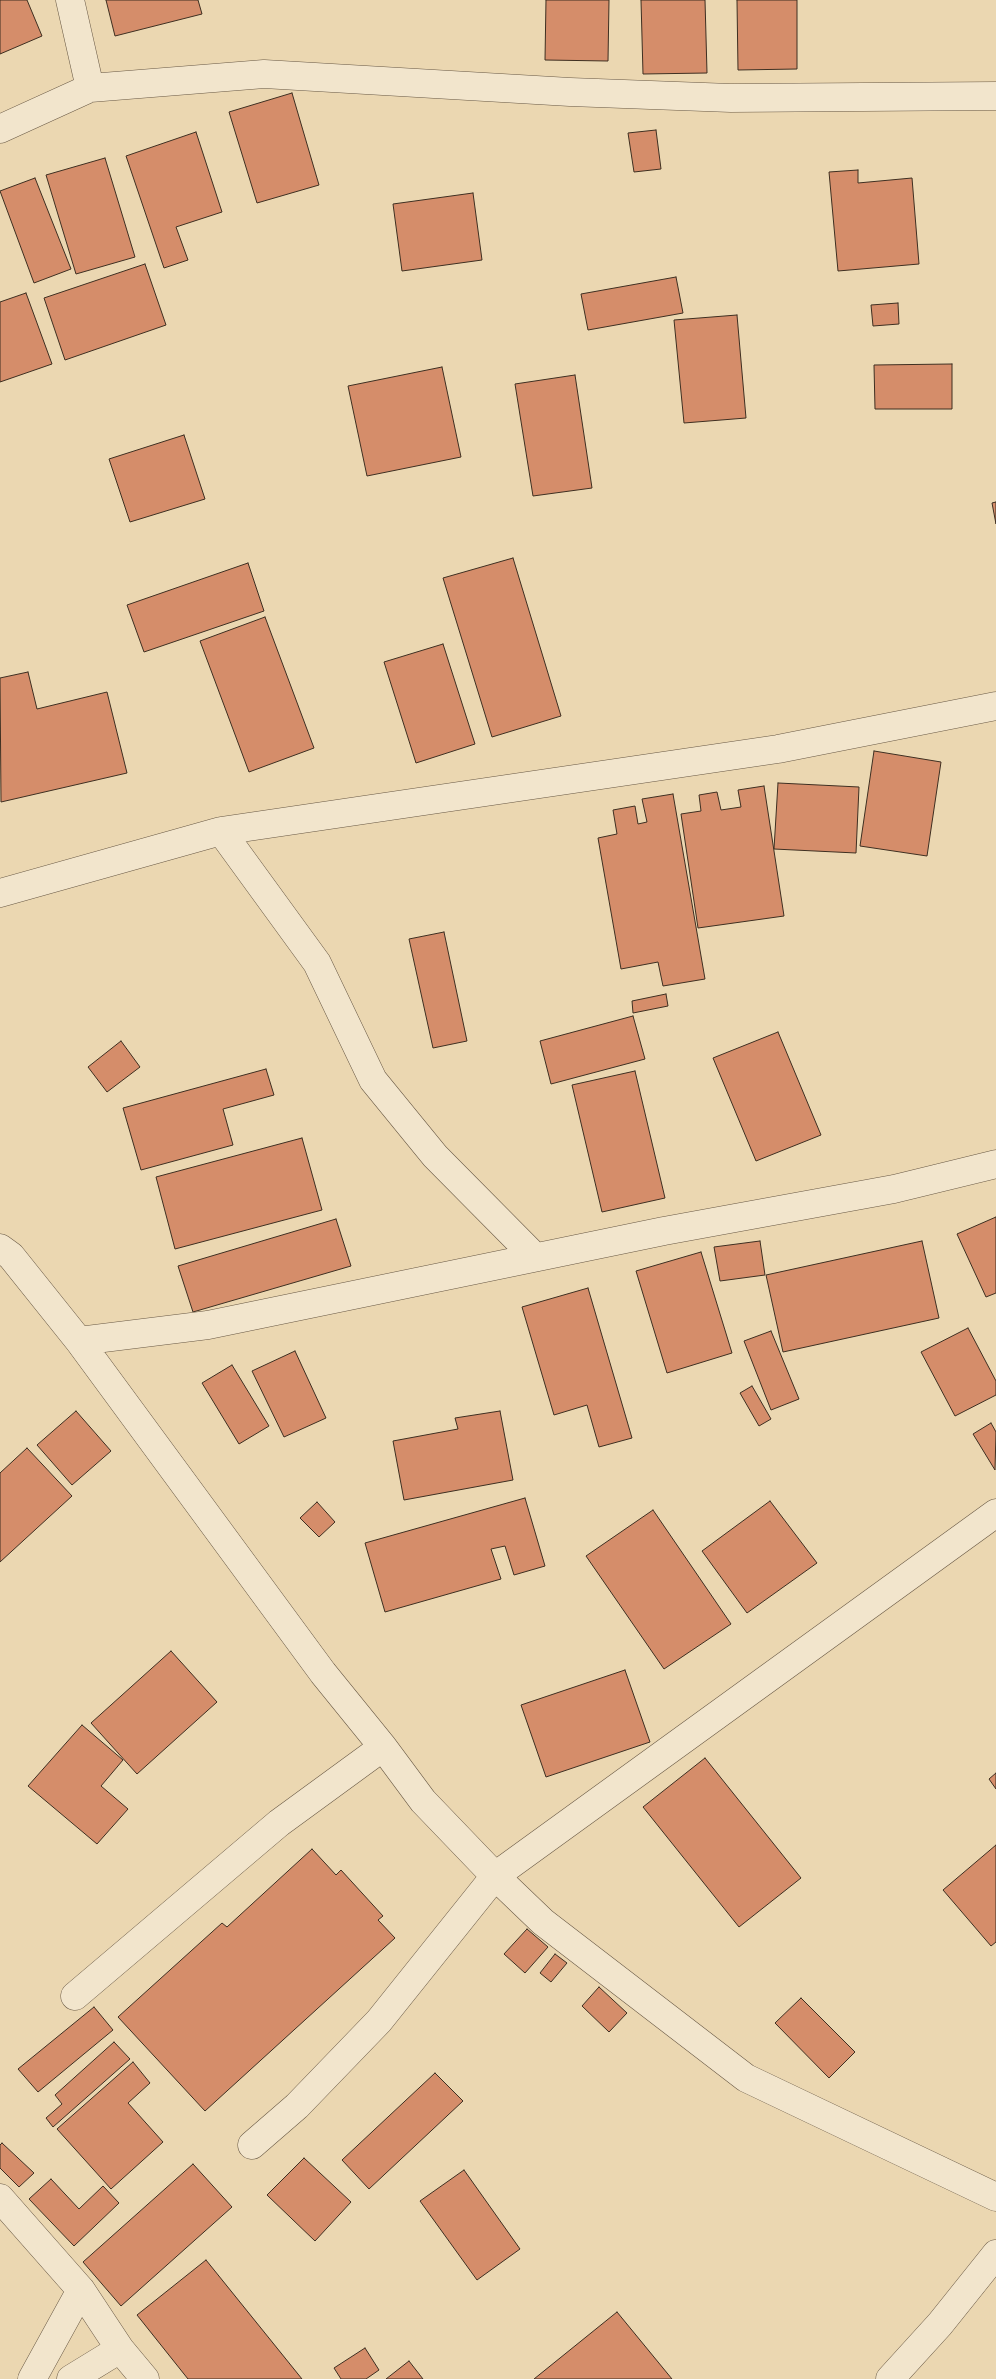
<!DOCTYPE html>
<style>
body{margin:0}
canvas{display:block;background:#ebd7b1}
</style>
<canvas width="996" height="2379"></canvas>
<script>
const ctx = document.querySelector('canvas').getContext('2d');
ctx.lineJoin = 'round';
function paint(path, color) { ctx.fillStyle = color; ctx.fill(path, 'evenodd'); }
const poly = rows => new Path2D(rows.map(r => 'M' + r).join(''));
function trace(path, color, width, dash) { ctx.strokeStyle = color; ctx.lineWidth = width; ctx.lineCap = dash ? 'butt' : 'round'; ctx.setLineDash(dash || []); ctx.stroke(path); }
const building = poly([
 [0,0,27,0,42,36,0,54,0,0],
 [106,0,198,0,202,14,115,36,106,0],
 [546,0,609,0,608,61,545,60,546,0],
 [641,0,705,0,707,73,643,74,641,0],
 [737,0,797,0,797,69,738,70,737,0],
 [292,93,319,185,257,203,229,112,292,93],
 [656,130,661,169,634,172,628,133,656,130],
 [196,132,222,212,176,227,188,260,164,268,126,156,196,132],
 [105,158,135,257,76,274,46,175,105,158],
 [858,170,858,183,912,178,919,264,838,271,829,172,858,170],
 [35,178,71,269,34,283,0,191,35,178],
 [473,193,482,260,402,271,393,204,473,193],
 [145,264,166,325,65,360,44,298,145,264],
 [676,277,683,313,588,330,581,294,676,277],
 [26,293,52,364,0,382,0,302,26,293],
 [898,303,899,324,873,326,871,305,898,303],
 [737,315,746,418,684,423,674,320,737,315],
 [952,364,952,409,875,409,874,365,952,364],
 [442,367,461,457,367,476,348,386,442,367],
 [575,375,592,488,533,496,515,384,575,375],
 [184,435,205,499,130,522,109,459,184,435],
 [996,502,996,524,992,503,996,502],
 [513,558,561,716,492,737,443,578,513,558],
 [248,563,264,611,144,652,127,605,248,563],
 [265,617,314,748,249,772,200,641,265,617],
 [443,644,475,744,416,763,384,662,443,644],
 [28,672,37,709,107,692,127,773,1,802,0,678,28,672],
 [874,751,941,762,927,856,860,846,874,751],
 [778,783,859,787,856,853,774,849,778,783],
 [764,786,784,916,698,928,681,814,701,811,699,795,717,792,721,810,741,807,738,790,764,786],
 [673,794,705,979,663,986,658,962,621,969,598,838,617,834,613,810,635,806,638,824,647,822,642,799,673,794],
 [444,932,467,1041,433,1048,409,939,444,932],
 [666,994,668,1006,633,1013,632,1001,666,994],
 [633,1016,645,1059,551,1084,540,1041,633,1016],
 [778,1032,821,1135,756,1161,713,1058,778,1032],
 [121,1041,140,1067,107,1092,88,1067,121,1041],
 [266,1069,274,1095,223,1109,233,1145,141,1170,123,1108,266,1069],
 [635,1071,665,1198,602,1212,572,1085,635,1071],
 [302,1138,322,1210,175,1249,156,1177,302,1138],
 [996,1217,996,1293,986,1297,957,1234,996,1217],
 [336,1219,351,1266,193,1312,178,1266,336,1219],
 [760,1241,765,1275,720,1281,714,1247,760,1241],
 [922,1241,939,1318,783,1352,766,1275,922,1241],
 [701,1252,732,1353,667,1373,636,1271,701,1252],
 [588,1288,632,1438,599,1447,587,1405,554,1415,522,1307,588,1288],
 [968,1328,996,1381,996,1395,955,1416,921,1352,968,1328],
 [771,1331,799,1399,771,1410,744,1341,771,1331],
 [295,1351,326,1418,284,1437,252,1371,295,1351],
 [232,1365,269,1426,239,1444,202,1383,232,1365],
 [752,1386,771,1419,759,1426,740,1393,752,1386],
 [76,1411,111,1451,72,1485,37,1445,76,1411],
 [500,1411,513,1480,404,1500,393,1441,458,1429,455,1418,500,1411],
 [991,1423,996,1432,995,1470,973,1434,991,1423],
 [27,1448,72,1496,0,1562,0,1473,27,1448],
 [525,1498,545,1566,514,1575,505,1546,491,1549,501,1579,385,1612,365,1543,525,1498],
 [770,1501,817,1563,747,1613,702,1551,770,1501],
 [317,1502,335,1522,319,1537,300,1518,317,1502],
 [653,1510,731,1624,664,1669,586,1556,653,1510],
 [171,1651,217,1702,137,1774,91,1723,171,1651],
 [625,1670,650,1742,546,1777,521,1705,625,1670],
 [82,1725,123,1760,101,1786,128,1809,97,1844,28,1786,82,1725],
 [705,1758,801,1878,739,1927,643,1807,705,1758],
 [996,1773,996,1789,989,1779,996,1773],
 [996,1845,996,1942,991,1946,943,1890,996,1845],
 [312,1849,336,1875,341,1870,383,1916,378,1920,395,1938,205,2111,118,2017,222,1923,227,1927,312,1849],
 [527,1929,548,1947,525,1973,504,1954,527,1929],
 [555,1954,567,1963,551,1982,540,1973,555,1954],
 [599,1987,627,2013,609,2032,582,2006,599,1987],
 [801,1998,855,2052,829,2078,775,2023,801,1998],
 [94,2007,113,2030,38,2092,18,2069,94,2007],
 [114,2042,130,2059,53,2127,46,2118,62,2104,55,2095,114,2042],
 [133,2062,150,2083,128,2103,163,2142,111,2189,57,2129,133,2062],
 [435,2073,463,2101,369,2189,342,2160,435,2073],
 [2,2143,34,2173,19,2187,0,2168,0,2145,2,2143],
 [304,2158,351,2202,315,2241,267,2195,304,2158],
 [193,2164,232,2207,121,2306,83,2262,193,2164],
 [464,2170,520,2249,477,2280,420,2201,464,2170],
 [51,2179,79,2209,103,2186,119,2203,74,2246,29,2199,51,2179],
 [206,2260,302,2379,188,2379,137,2315,206,2260],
 [617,2312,672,2379,534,2379,617,2312],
 [365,2348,379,2370,366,2379,341,2379,334,2368,365,2348],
 [409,2361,423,2379,386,2379,409,2361]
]);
paint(building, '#d58d6a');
trace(building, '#3e2f21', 1);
const street = poly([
 [70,0,90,88],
 [0,129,90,88,264,74,570,92,731,98,996,96],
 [221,831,317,963,373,1080,435,1156,535,1257],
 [0,893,221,831,778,749,996,706],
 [0,1248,11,1256,79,1341,323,1673,383,1747,423,1801,495,1876,543,1922,746,2078,996,2197],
 [79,1341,208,1325,664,1231,894,1189,996,1164],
 [75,1996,279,1823,383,1747],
 [252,2145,297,2106,379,2021,495,1876,996,1513],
 [0,2198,81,2290,120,2349,145,2379],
 [32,2379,81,2290],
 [71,2379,120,2349],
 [890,2379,940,2324,996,2254]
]);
trace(street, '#695945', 29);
trace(street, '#f2e5cc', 28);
</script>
